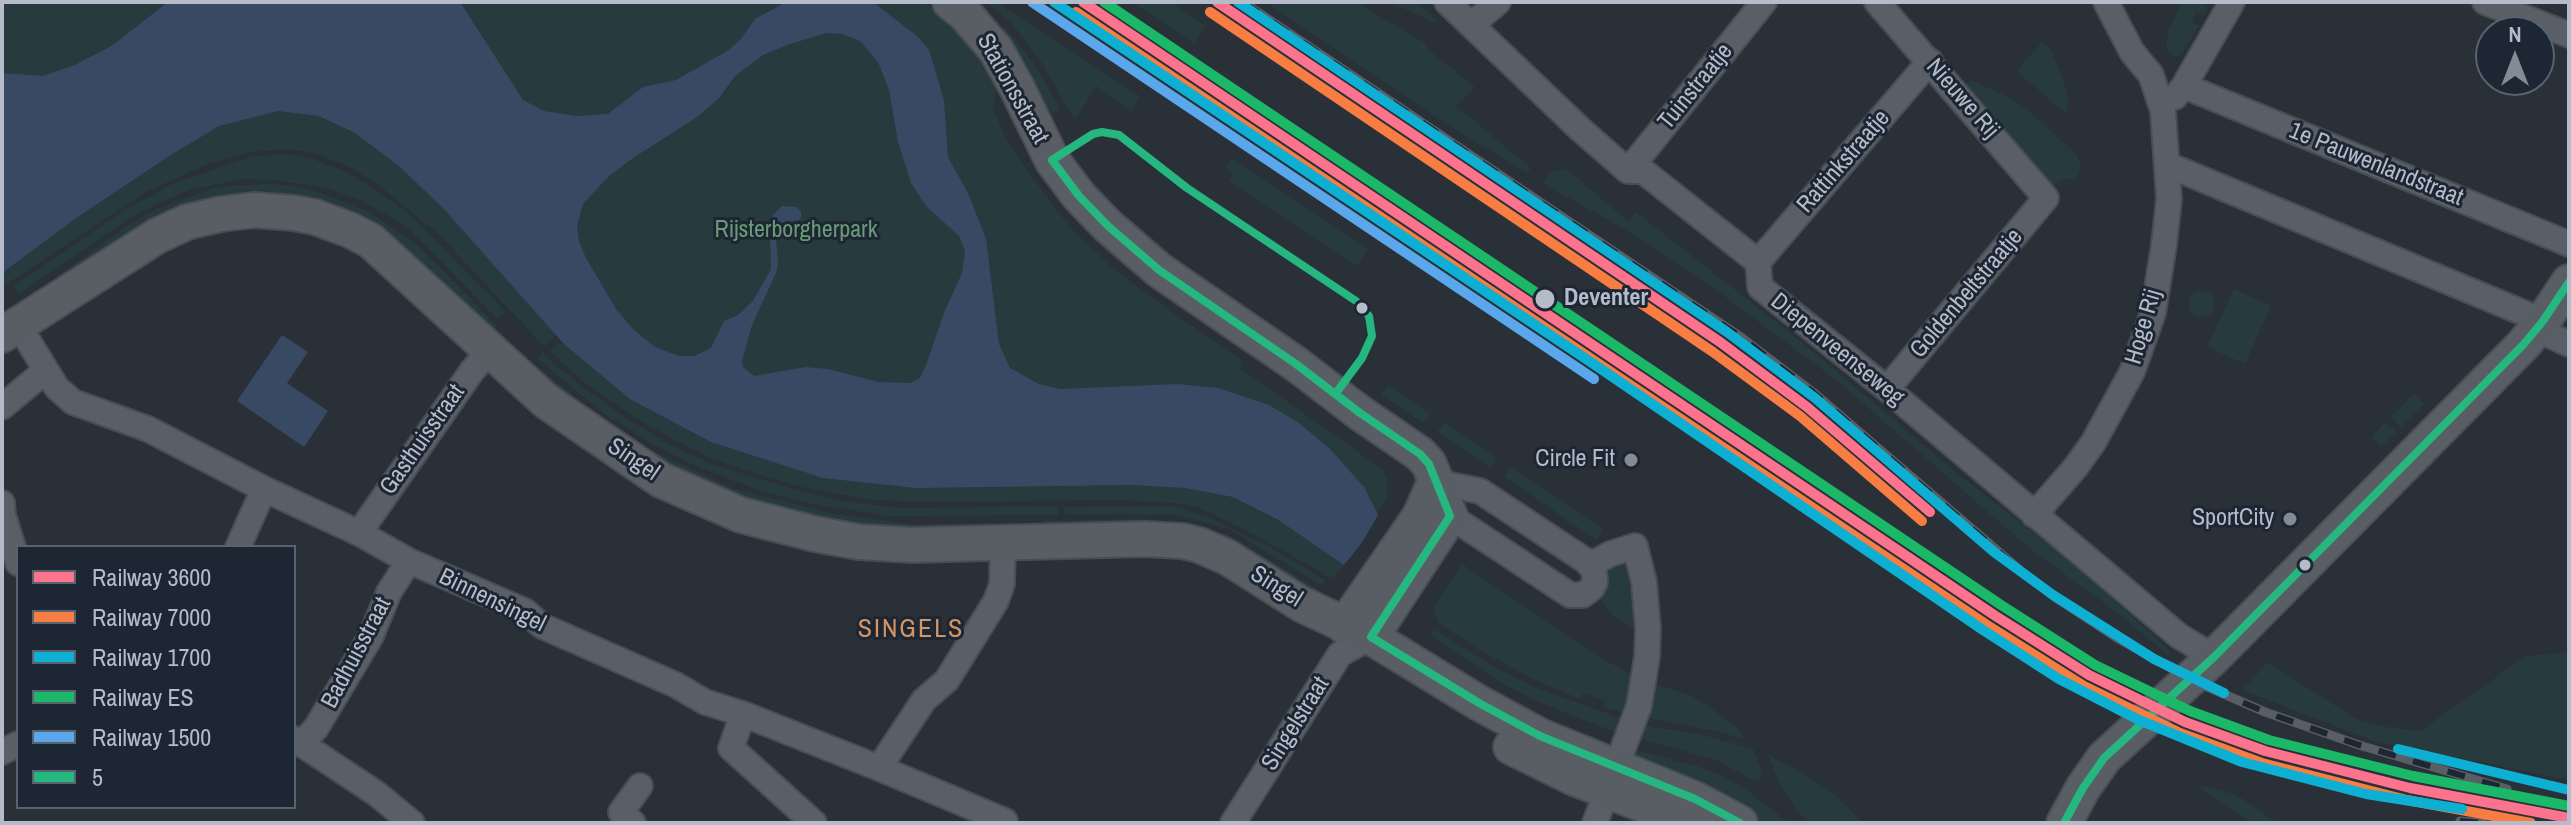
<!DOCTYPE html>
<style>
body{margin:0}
#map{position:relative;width:2571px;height:825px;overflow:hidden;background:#2a3038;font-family:"Archivo Narrow",sans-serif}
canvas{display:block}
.frame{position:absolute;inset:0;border:4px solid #b4bcc9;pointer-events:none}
.legend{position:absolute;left:16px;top:545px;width:280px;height:264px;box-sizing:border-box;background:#1d2633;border:2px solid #59626f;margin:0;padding:10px 14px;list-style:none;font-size:24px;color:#b4bcc9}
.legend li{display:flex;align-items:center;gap:16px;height:40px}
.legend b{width:40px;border:2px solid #59626f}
.north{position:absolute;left:2475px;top:16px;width:80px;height:80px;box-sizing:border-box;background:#1d2633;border:2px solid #59626f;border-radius:50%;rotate:0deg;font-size:22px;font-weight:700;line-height:32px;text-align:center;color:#b4bcc9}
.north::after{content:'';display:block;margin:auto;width:28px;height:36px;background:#848b96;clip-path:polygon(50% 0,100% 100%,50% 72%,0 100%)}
</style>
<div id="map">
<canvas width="2571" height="825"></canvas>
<div class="frame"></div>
<ul class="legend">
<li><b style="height:10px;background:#fc738d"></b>Railway 3600</li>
<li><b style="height:10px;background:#f77d43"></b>Railway 7000</li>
<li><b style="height:10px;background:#0dafd3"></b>Railway 1700</li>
<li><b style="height:10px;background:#1ab867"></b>Railway ES</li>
<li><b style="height:10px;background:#5aa8eb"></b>Railway 1500</li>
<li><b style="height:10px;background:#26b680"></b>5</li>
</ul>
<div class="north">N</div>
</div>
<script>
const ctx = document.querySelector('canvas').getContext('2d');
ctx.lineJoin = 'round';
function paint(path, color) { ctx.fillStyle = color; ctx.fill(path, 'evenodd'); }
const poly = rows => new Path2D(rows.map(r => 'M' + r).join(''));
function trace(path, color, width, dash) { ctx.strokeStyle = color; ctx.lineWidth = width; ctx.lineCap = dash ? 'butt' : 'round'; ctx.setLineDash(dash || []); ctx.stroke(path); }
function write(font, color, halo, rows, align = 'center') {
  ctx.font = font + ' "Archivo Narrow",sans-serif'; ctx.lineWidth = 6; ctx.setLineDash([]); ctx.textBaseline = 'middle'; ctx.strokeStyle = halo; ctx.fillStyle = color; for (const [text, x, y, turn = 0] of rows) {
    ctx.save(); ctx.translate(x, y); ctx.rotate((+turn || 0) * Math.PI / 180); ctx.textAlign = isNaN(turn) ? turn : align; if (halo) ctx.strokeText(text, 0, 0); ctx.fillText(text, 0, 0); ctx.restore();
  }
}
paint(poly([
 [2,2,924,2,958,29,996,76,997,87,993,108,1004,134,1023,165,1068,225,1109,265,1148,295,1244,362,1240,368,1382,469,1387,479,1387,496,1359,547,1335,576,1331,578,1259,537,1198,507,1175,503,1121,500,928,502,872,500,806,488,744,470,712,459,671,438,629,414,585,383,550,351,562,342,557,335,544,346,437,233,380,186,348,166,313,153,287,149,251,152,210,163,146,192,2,287],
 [986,2,997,2,1140,96,1132,112,1097,86,1077,117,1073,117,1042,63,1010,21],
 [1131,2,1171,2,1206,26,1194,43],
 [1266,2,1355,2,1427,44,1426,48,1475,87,1456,106,1531,168,1527,173,1443,122],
 [1390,2,1417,2,1441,25,1398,6],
 [2182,2,2207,2,2205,6,2208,7,2204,16,2196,12,2191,22,2199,26,2183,52,2176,57,2166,49,2168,31],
 [1005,27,1037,68,1059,107,1059,110,1040,119,1027,71,1003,29],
 [2042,42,2050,48,2062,76,2068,97,2067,114,2016,71],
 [1973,81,2009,97,2028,110,2078,156,2081,168,2077,179,2065,179,2052,185,1960,85],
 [286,154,310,158,346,172,373,188,408,213,436,240,505,312,497,319,411,231,387,215,358,199,326,188,276,180,244,179,188,190,133,216,18,295,13,286,126,209,172,184,253,156],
 [1231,158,1368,249,1357,266,1229,180,1234,174,1225,168],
 [1566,169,1628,221,1636,212,1799,340,1964,479,2070,560,2170,651,2168,655,2114,610,2029,548,1839,382,1715,289,1619,226,1542,183,1550,172],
 [267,184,296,186,318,192,369,212,419,246,498,327,491,335,406,251,270,200,15,307,124,228,156,209,215,188,237,185],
 [2234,289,2271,306,2245,364,2207,347],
 '2189 304a13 13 0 1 1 26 0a13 13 0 1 1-26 0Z',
 [543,352,550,360,583,387,625,417,665,442,712,464,786,487,840,501,903,508,1058,506,1058,515,888,516,808,503,761,491,691,464,649,442,604,414,537,358],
 [532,362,596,414,653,451,735,489,833,514,912,524,997,523,998,531,875,530,767,508,676,475,525,367],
 [1388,385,1431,414,1424,423,1381,395],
 [2414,394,2424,404,2401,427,2391,416],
 [1444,422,1497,458,1491,468,1437,432],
 [2386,422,2396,432,2381,447,2371,437],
 [1510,467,1604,530,1597,540,1504,477],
 [1171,506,1206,516,1272,548,1325,580,1323,584,1317,583,1231,530,1211,524,1175,515,1064,514,1065,507],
 [1143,519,1192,524,1229,535,1319,590,1313,599,1254,561,1044,531,1044,521],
 [1623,557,1635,608,1636,630,1613,616,1599,597,1602,583,1617,561],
 [1462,564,1603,659,1634,676,1625,713,1604,707,1605,700,1583,693,1580,699,1537,681,1485,653,1438,623,1433,610,1436,603],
 [1434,629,1491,665,1536,688,1623,719,1617,733,1534,700,1500,682,1430,635],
 [2569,652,2569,780,2374,741,2242,690,2268,662,2354,718,2386,727,2420,731,2526,656],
 [1655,684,1692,696,1708,706,1736,726,1745,739,1716,731,1648,718],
 [1646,726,1699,734,1753,749,1762,771,1762,777,1754,781,1717,760,1640,739],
 [1635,750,1700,767,1723,776,1748,791,1789,823,1758,823,1748,816,1629,765],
 [1768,755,1796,769,1830,791,1864,823,1808,823,1792,804,1779,782],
 [2199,785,2237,795,2278,823,2251,823,2202,790]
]), '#273a3e');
paint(poly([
 [168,2,460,2,523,100,544,111,576,116,608,114,643,87,676,80,729,50,741,39,755,19,786,2,874,3,917,36,929,50,944,100,948,157,968,193,986,239,999,344,1010,368,1039,384,1060,389,1178,384,1218,388,1269,405,1299,423,1330,449,1364,487,1378,515,1363,541,1344,565,1277,519,1233,497,1185,488,1130,485,916,488,823,478,711,442,630,399,564,344,443,208,399,166,355,133,319,116,278,111,219,126,169,156,76,218,2,273,2,73,43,76,75,65,113,45],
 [826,33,842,34,860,41,878,62,889,90,898,142,911,183,926,206,959,236,965,251,962,273,944,313,926,365,920,378,910,383,878,382,828,369,806,367,754,376,743,367,742,361,752,325,776,273,778,263,776,240,782,231,801,218,801,211,796,207,782,206,773,215,770,231,771,269,753,301,738,315,724,321,711,348,695,356,679,356,655,347,634,330,616,309,586,258,579,241,577,226,583,204,609,176,633,158,697,117,719,98,735,76,763,55,787,45],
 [282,335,308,352,287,383,328,411,304,447,237,401]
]), '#384963');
const street = poly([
 [1447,2,1580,129,1628,171,1643,171,1758,262,1760,287,1887,389,2179,636,2214,657],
 [1877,2,2046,198,1887,389],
 [2485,2,2569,35],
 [1471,25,1498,2],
 [2184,86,2569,244],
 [2175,97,2184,86,2232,2],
 [2168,165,2543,321,2547,334,2569,344],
 [1628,171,1764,2],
 [1758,262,1930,61],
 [19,326,57,388,73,402,148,429,264,489,359,533,409,561,525,611,542,626,676,685,705,702,743,714,879,768,1005,821,1004,823],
 [2,407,45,371],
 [1435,482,1480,491,1586,561,1594,570,1595,582,1592,588,1583,595,1570,595,1450,516],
 [2,503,3,515,18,563],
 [2034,515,2075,468,2093,443,2132,372,2153,313,2164,245,2169,199,2163,111,2151,75,2132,52,2106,2],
 [359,533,472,371,491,349],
 [238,547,264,489],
 [1590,565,1610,554,1635,546,1644,582,1648,629,1647,657,1639,706,1595,823],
 [743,714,731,748,814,823],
 [294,739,377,794,412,823],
 [302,743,316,728,371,636,389,592,409,561],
 [2,752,18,744],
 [879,768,924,700,947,680,996,601,1002,584,1003,543],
 [633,823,621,812,640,786],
 [1233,823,1340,654,1371,637]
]);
const secondary = poly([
 [950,2,965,14,996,50,1017,88,1052,160,1079,196,1108,226,1159,270,1296,364,1360,413,1420,454,1429,464,1450,516,1371,637],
 [2,335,157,236,187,222,221,214,254,210,294,213,315,217,350,230,371,241,546,401,661,480,741,515,815,534,859,542,912,545,1144,539,1183,541,1199,545,1227,557,1301,604,1371,637,1479,703,1540,736,1695,799,1740,823],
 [1344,626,1420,516,1435,482],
 [1511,747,1574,778,1691,823],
 [2064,823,2083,788,2104,758,2214,657,2523,345,2543,321,2569,282]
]);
trace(street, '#484c53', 28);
trace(secondary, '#484c53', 38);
trace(street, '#5a5e66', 24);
trace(secondary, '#595d64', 34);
const rail = poly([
 [1243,2,1741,337,1813,392,2020,570,2056,598,2117,638,2196,682,2265,712,2359,745,2507,789],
 [2460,821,2483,823]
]);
trace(rail, '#595d64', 9);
trace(rail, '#1d2633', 6, [18]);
trace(poly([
 [1336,393,1362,358,1372,336,1369,316,1356,301,1187,188,1119,135,1102,132,1093,134,1052,160,1079,196,1108,226,1159,270,1296,364,1360,413,1420,454,1429,464,1450,516,1371,637,1479,703,1540,736,1695,799,1740,823],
 [2064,823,2083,788,2104,758,2214,657,2523,345,2543,321,2569,282]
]), '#26b680', 8);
trace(poly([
 [1083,2,1994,615,2089,675,2185,722,2265,751,2410,788,2569,818],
 [1217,2,1720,342,1807,407,1930,512]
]), '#fc738d', 10);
trace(poly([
 [1076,12,1987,625,2084,686,2180,733,2262,763,2407,800,2531,823],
 [1210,12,1713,352,1800,416,1922,521]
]), '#f77d43', 10);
trace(poly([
 [1054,2,1601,369,1983,630,2059,679,2139,720,2242,762,2366,794,2462,809],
 [1238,2,1727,332,1815,398,1994,552,2053,595,2154,659,2224,693],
 [2398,749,2569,790]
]), '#0dafd3', 10);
trace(poly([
 [1104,2,2001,605,2095,665,2190,711,2269,740,2413,776,2569,806]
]), '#1ab867', 10);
trace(poly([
 [1032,2,1594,379]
]), '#5aa8eb', 10);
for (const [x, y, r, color] of [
 [1545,299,11,"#b4bcc9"],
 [1362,308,7,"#b4bcc9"],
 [1631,460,8,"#848b96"],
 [2290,519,8,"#848b96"],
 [2305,565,7,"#b4bcc9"]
]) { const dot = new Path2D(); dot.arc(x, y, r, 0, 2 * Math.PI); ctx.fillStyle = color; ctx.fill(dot); trace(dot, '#1d2633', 3); }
write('24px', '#b4bcc9', '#1d2633', [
 ["Tuinstraatje",1696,87,-51],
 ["Stationsstraat",1012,89,61],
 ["Nieuwe Rij",1962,99,49],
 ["Rattinkstraatje",1844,162,-49],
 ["1e Pauwenlandstraat",2376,165,22],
 ["Goldenbeltstraatje",1967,294,-50],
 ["Hoge Rij",2144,327,-74],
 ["Diepenveenseweg",1837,350,39],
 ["Gasthuisstraat",423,440,-55],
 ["Singel",633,460,34],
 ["Singel",1276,587,32],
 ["Binnensingel",492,601,26],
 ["Badhuisstraat",357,653,-62],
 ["Singelstraat",1296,724,-58]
]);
write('24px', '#6b9a76', '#1d2633', [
 ["Rijsterborgherpark",796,231]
]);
write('bold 24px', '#b4bcc9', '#1d2633', [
 ["Deventer",1564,299]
], 'left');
write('24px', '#b4bcc9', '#1d2633', [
 ["Circle Fit",1615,460],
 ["SportCity",2274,519]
], 'right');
ctx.letterSpacing = '2px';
write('26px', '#d59563', '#1d2633', [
 ["SINGELS",911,630]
]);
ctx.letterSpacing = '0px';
</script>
